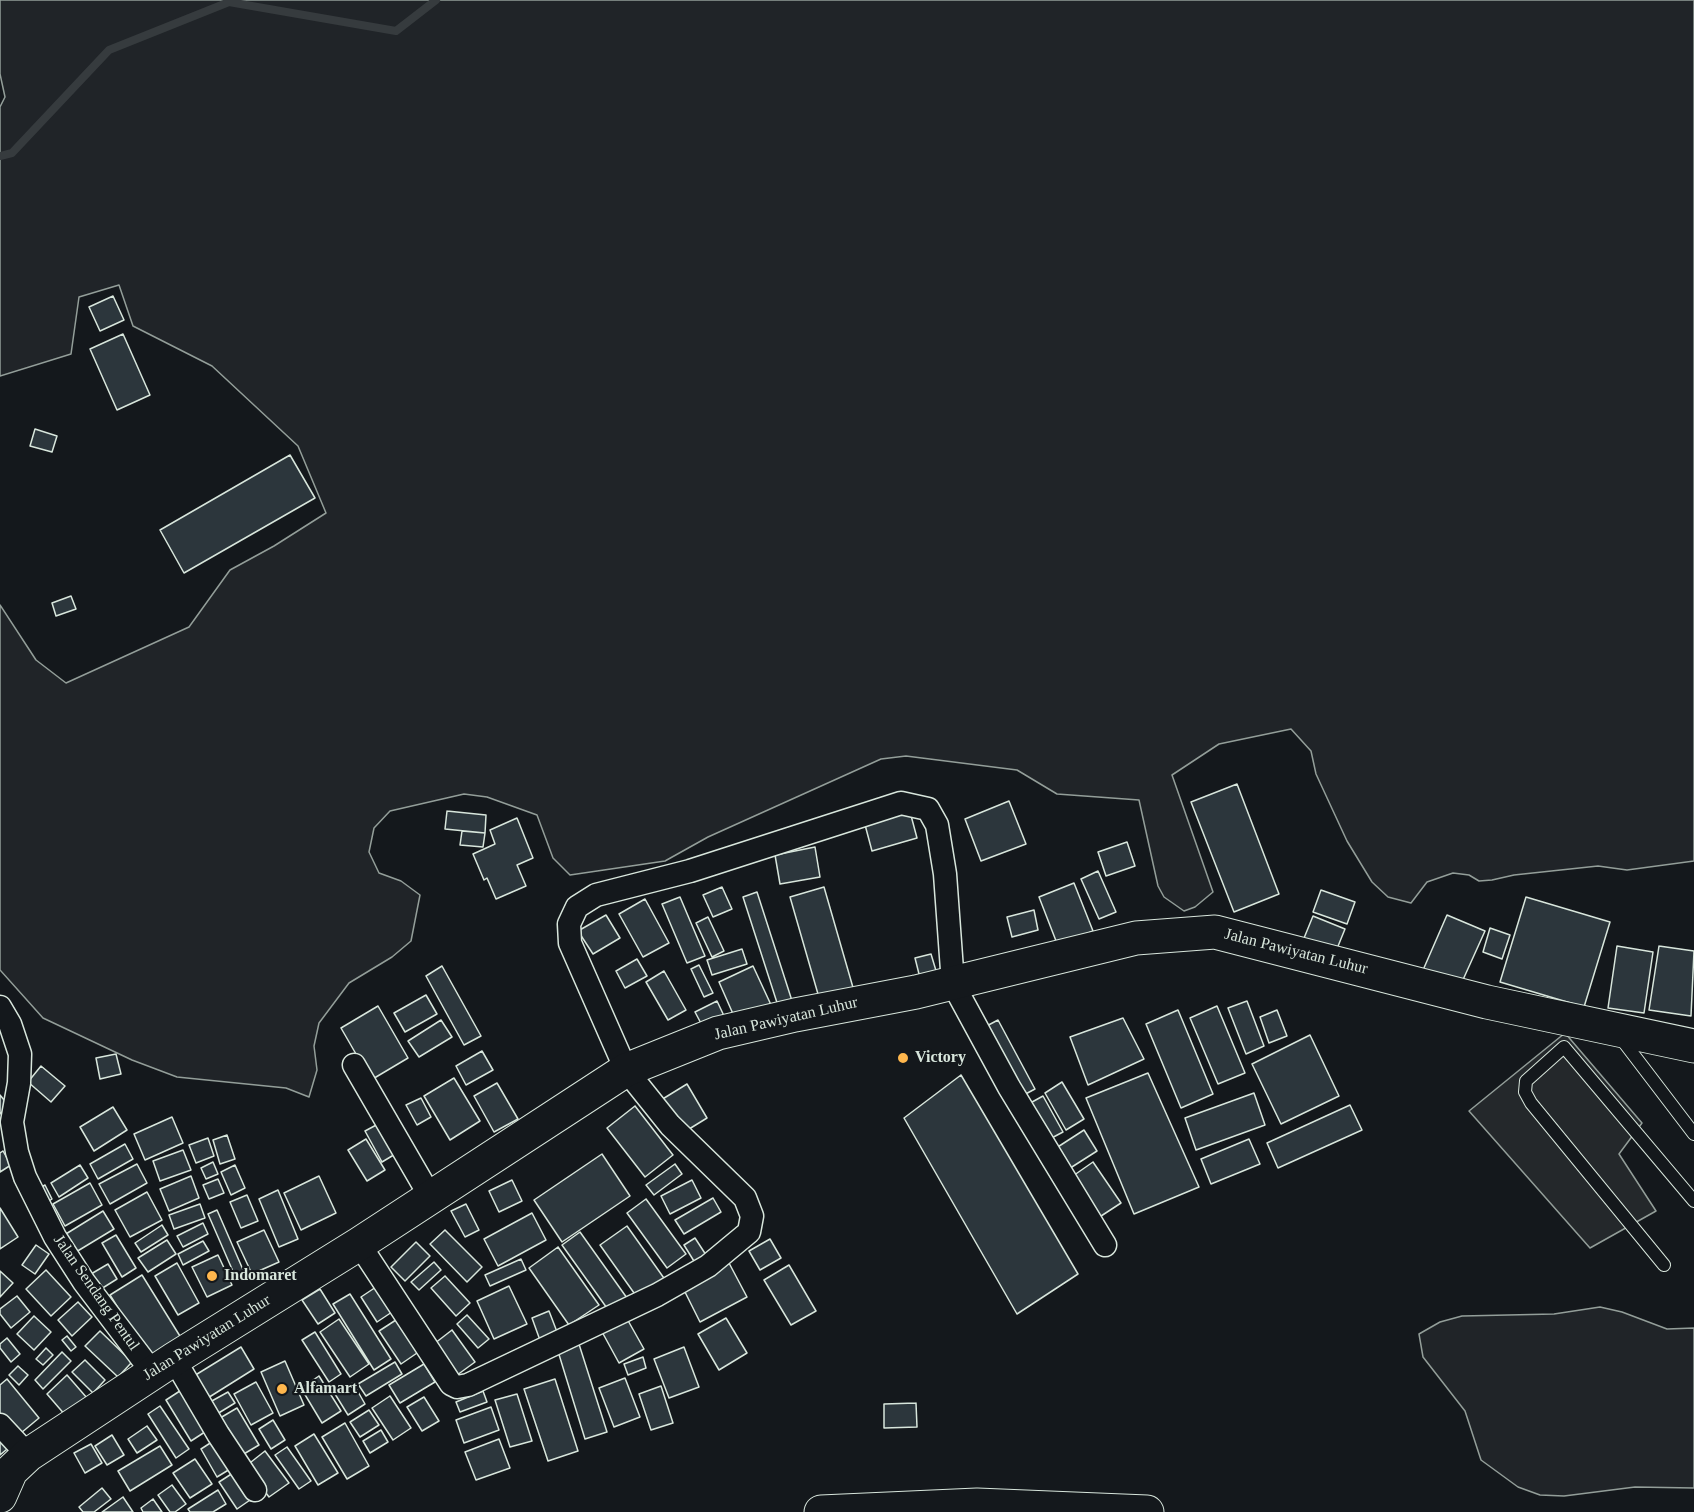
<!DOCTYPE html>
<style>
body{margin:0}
canvas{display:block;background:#14181c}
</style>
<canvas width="1694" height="1512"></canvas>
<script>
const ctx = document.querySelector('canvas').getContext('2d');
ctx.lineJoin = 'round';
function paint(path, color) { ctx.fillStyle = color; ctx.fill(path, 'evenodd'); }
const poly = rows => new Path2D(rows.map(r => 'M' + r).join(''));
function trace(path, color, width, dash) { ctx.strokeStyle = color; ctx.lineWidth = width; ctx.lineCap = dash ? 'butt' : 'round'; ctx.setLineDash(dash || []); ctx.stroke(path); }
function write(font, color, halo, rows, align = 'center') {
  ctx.font = font + ' Georgia,serif'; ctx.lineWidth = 4.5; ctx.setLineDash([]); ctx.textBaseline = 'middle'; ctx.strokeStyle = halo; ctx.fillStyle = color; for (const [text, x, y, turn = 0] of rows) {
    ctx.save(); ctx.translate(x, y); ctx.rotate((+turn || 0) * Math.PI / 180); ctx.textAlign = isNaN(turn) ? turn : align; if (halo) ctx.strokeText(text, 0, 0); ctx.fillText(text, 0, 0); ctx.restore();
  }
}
const green = poly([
 [0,0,1694,0,1694,861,1627,870,1598,866,1514,875,1492,880,1479,881,1469,875,1453,873,1427,882,1411,903,1388,897,1372,882,1347,841,1316,774,1311,751,1291,729,1219,744,1172,775,1213,892,1195,907,1184,911,1164,897,1158,886,1139,800,1057,794,1017,770,906,756,881,759,708,837,665,861,570,875,553,858,537,815,487,797,464,794,390,811,374,828,369,852,379,873,401,881,420,895,411,941,392,957,349,983,319,1023,314,1046,317,1070,309,1097,286,1088,177,1077,132,1060,43,1018,0,970,0,605,36,660,66,683,189,627,230,570,274,546,326,513,298,446,212,366,133,326,119,285,79,297,71,354,0,376,0,107,5,97,0,74,0,0],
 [1600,1307,1622,1312,1667,1329,1694,1328,1694,1488,1635,1487,1564,1496,1540,1495,1518,1487,1481,1460,1465,1411,1423,1357,1419,1334,1440,1322,1462,1316,1554,1314,1600,1307]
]);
paint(green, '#202428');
trace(green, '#939e99', 1.5);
const parking = poly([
 [1565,1033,1642,1123,1619,1154,1656,1211,1590,1248,1469,1111,1565,1033]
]);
paint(parking, '#24282b');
trace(parking, '#939e99', 1.5);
trace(poly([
 [0,156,12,153,109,50,229,2,396,31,436,0]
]), '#363b3e', 8);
const building = poly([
 [113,296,124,320,100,331,89,307,113,296],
 [123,334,150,395,117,410,90,349,123,334],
 [35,429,57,436,52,452,30,446,35,429],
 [290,455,315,498,184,573,160,530,290,455],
 [71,596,76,609,56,616,52,603,71,596],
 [1237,784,1279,894,1234,912,1191,802,1237,784],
 [1009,801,1026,844,981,861,965,819,1009,801],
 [909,808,917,838,872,851,864,821,909,808],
 [447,811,486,815,485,833,445,829,447,811],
 [517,818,533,858,517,865,526,886,496,899,487,878,484,880,473,854,495,844,490,830,517,818],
 [462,831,485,833,483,847,460,845,462,831],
 [1127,842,1135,866,1106,876,1098,852,1127,842],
 [815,847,820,877,780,884,775,855,815,847],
 [1098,871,1116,912,1099,919,1081,879,1098,871],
 [1074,883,1093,931,1058,946,1039,897,1074,883],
 [722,887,732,909,713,917,703,895,722,887],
 [824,887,854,991,820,1001,790,897,824,887],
 [1321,890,1355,902,1347,924,1313,912,1321,890],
 [757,892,794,1007,780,1012,743,897,757,892],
 [680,897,705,956,687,963,662,904,680,897],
 [1526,897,1610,922,1584,1007,1500,982,1526,897],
 [645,899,669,943,643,957,619,914,645,899],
 [1034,910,1038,930,1012,937,1007,917,1034,910],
 [606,915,620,938,593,954,578,931,606,915],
 [1447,915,1485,931,1457,993,1420,977,1447,915],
 [1313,916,1345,929,1334,956,1302,943,1313,916],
 [708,917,724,951,712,957,696,923,708,917],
 [1490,928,1510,935,1502,959,1483,952,1490,928],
 [1617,946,1653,952,1644,1013,1608,1008,1617,946],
 [1659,946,1694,951,1691,1016,1649,1010,1659,946],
 [742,949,747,964,712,975,707,960,742,949],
 [931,954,937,974,920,978,915,958,931,954],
 [637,959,647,976,625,988,616,971,637,959],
 [699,965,713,993,704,997,691,969,699,965],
 [442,966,481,1036,464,1045,426,976,442,966],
 [753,966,772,1007,737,1023,719,982,753,966],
 [664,971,686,1010,668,1020,646,982,664,971],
 [426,995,437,1014,405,1032,394,1013,426,995],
 [717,1001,725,1018,704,1029,695,1012,717,1001],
 [1247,1001,1264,1046,1246,1054,1228,1008,1247,1001],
 [378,1006,408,1058,371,1080,341,1028,378,1006],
 [1217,1006,1245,1073,1218,1084,1190,1018,1217,1006],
 [1178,1010,1213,1094,1181,1108,1146,1024,1178,1010],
 [1277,1010,1287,1036,1269,1043,1260,1017,1277,1010],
 [1123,1018,1144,1059,1088,1085,1070,1037,1123,1018],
 [441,1020,452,1037,419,1057,408,1041,441,1020],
 [998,1020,1035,1089,1018,1098,981,1029,998,1020],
 [1310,1035,1339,1096,1281,1124,1252,1064,1310,1035],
 [482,1051,493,1070,466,1085,456,1066,482,1051],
 [116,1054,121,1074,100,1079,96,1058,116,1054],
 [41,1066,65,1086,51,1102,28,1082,41,1066],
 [1148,1073,1199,1187,1134,1214,1086,1098,1148,1073],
 [961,1075,1078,1274,1017,1314,904,1118,961,1075],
 [454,1078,480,1121,450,1140,424,1096,454,1078],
 [1062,1082,1084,1119,1066,1130,1045,1093,1062,1082],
 [497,1083,518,1119,494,1132,474,1096,497,1083],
 [687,1084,707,1118,681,1134,661,1100,687,1084],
 [1254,1093,1265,1125,1196,1150,1185,1118,1254,1093],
 [0,1095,9,1106,0,1114,0,1095],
 [1043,1096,1063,1132,1044,1142,1023,1107,1043,1096],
 [421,1098,431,1117,417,1125,406,1105,421,1098],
 [1350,1105,1362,1130,1278,1168,1267,1143,1350,1105],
 [635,1106,673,1155,645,1177,607,1128,635,1106],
 [113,1107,127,1130,94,1151,80,1127,113,1107],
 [172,1117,183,1143,145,1160,134,1134,172,1117],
 [380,1123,397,1153,382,1162,365,1131,380,1123],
 [1084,1130,1097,1151,1064,1172,1050,1152,1084,1130],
 [227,1135,235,1159,220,1164,213,1140,227,1135],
 [208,1138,214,1156,196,1163,189,1145,208,1138],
 [366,1139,385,1170,367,1181,348,1150,366,1139],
 [1249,1139,1260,1164,1211,1184,1201,1159,1249,1139],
 [125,1144,133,1159,98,1179,90,1164,125,1144],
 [183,1150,191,1170,160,1181,153,1161,183,1150],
 [3,1151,11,1165,0,1172,0,1153,3,1151],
 [602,1154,630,1196,562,1242,534,1200,602,1154],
 [213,1162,218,1174,206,1179,201,1168,213,1162],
 [1093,1162,1121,1203,1098,1218,1070,1178,1093,1162],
 [137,1164,147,1183,110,1204,99,1184,137,1164],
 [675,1164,682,1174,654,1195,646,1185,675,1164],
 [80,1165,88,1178,59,1197,51,1183,80,1165],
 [235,1165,245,1188,231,1195,221,1172,235,1165],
 [191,1176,199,1198,169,1211,160,1189,191,1176],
 [319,1176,336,1213,301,1230,284,1193,319,1176],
 [218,1179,224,1193,209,1199,203,1185,218,1179],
 [512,1180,522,1201,499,1212,489,1191,512,1180],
 [692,1180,701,1198,670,1214,661,1196,692,1180],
 [90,1183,102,1205,65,1226,53,1204,90,1183],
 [45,1185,52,1199,43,1205,35,1191,45,1185],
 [278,1190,298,1239,279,1247,259,1199,278,1190],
 [147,1192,162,1220,130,1237,115,1210,147,1192],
 [247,1195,258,1221,241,1228,230,1202,247,1195],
 [713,1198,721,1212,684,1234,675,1220,713,1198],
 [646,1199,686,1254,667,1268,627,1213,646,1199],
 [200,1204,205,1218,174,1229,169,1215,200,1204],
 [466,1204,479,1230,465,1237,451,1211,466,1204],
 [0,1208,18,1237,0,1249,0,1208],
 [217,1210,244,1272,235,1276,208,1214,217,1210],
 [103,1211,114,1229,71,1255,61,1237,103,1211],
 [532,1213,546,1240,498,1266,484,1239,532,1213],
 [203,1223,208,1234,183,1247,177,1236,203,1223],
 [162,1225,168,1235,141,1252,135,1243,162,1225],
 [627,1226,666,1281,639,1300,600,1245,627,1226],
 [264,1230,279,1262,252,1274,237,1242,264,1230],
 [445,1230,482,1267,467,1282,430,1244,445,1230],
 [580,1232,627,1298,609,1311,562,1245,580,1232],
 [116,1235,136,1268,122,1277,102,1243,116,1235],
 [695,1238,708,1258,697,1266,684,1245,695,1238],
 [770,1239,781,1258,760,1270,749,1251,770,1239],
 [167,1240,176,1254,148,1272,138,1258,167,1240],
 [203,1241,209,1251,183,1265,178,1254,203,1241],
 [416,1242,430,1256,405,1281,391,1267,416,1242],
 [36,1245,49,1254,35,1274,22,1265,36,1245],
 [558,1247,599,1305,569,1325,529,1268,558,1247],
 [218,1255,232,1285,207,1297,192,1267,218,1255],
 [521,1259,526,1270,490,1286,485,1275,521,1259],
 [434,1262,441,1270,419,1290,411,1282,434,1262],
 [177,1263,199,1303,178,1315,155,1276,177,1263],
 [729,1263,747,1297,700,1322,683,1288,729,1263],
 [108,1264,117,1279,101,1289,91,1274,108,1264],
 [789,1265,816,1311,791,1325,764,1280,789,1265],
 [46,1270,71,1297,51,1316,26,1289,46,1270],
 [0,1271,13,1283,0,1297,0,1271],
 [142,1275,183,1341,151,1361,110,1295,142,1275],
 [445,1276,470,1303,456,1316,431,1288,445,1276],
 [379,1285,395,1310,377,1322,361,1297,379,1285],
 [509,1286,527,1324,494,1339,477,1301,509,1286],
 [320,1289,335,1313,318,1324,302,1300,320,1289],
 [350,1294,391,1359,374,1370,333,1304,350,1294],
 [17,1296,30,1312,11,1328,0,1314,0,1309,17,1296],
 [78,1302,92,1317,72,1336,58,1320,78,1302],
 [549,1311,559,1337,541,1343,532,1318,549,1311],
 [467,1315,489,1339,478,1348,457,1324,467,1315],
 [34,1316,51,1332,34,1350,17,1334,34,1316],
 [626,1317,644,1349,619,1363,601,1330,626,1317],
 [399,1318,420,1351,401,1364,379,1331,399,1318],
 [726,1318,747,1353,719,1370,698,1334,726,1318],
 [339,1319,369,1364,350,1377,320,1332,339,1319],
 [452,1330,475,1362,453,1378,430,1347,452,1330],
 [100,1331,132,1362,118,1377,85,1346,100,1331],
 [315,1332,341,1374,329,1382,302,1340,315,1332],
 [67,1336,76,1347,71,1351,62,1340,67,1336],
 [7,1338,20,1354,11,1362,0,1348,0,1344,7,1338],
 [578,1341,607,1432,585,1439,557,1348,578,1341],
 [241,1347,254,1369,203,1401,189,1379,241,1347],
 [684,1347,699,1387,669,1398,654,1359,684,1347],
 [46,1348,53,1355,43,1365,36,1359,46,1348],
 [62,1352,71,1361,43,1389,35,1380,62,1352],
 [643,1357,646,1368,628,1375,624,1364,643,1357],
 [85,1360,105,1380,93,1393,72,1372,85,1360],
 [285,1361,304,1405,280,1416,261,1372,285,1361],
 [395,1362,402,1374,366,1396,358,1384,395,1362],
 [424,1364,435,1382,400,1403,389,1385,424,1364],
 [18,1366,28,1375,19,1385,9,1375,18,1366],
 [67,1375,87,1398,66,1416,47,1394,67,1375],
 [319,1376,341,1411,322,1423,301,1388,319,1376],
 [625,1378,640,1417,614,1427,599,1388,625,1378],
 [7,1379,39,1418,15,1438,0,1420,0,1385,7,1379],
 [555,1379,578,1451,548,1461,524,1389,555,1379],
 [256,1382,273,1413,251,1425,234,1394,256,1382],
 [353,1383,365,1404,348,1415,335,1394,353,1383],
 [661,1386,673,1423,651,1430,639,1394,661,1386],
 [186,1387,211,1428,191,1441,166,1400,186,1387],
 [483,1391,487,1402,460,1412,456,1402,483,1391],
 [228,1392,235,1403,217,1414,210,1402,228,1392],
 [517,1394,532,1441,510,1447,495,1400,517,1394],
 [390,1396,411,1428,393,1440,372,1408,390,1396],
 [424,1397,439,1421,422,1431,407,1407,424,1397],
 [916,1403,917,1427,884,1428,884,1404,916,1403],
 [160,1406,189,1449,176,1458,148,1414,160,1406],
 [491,1407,499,1430,464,1443,456,1420,491,1407],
 [237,1408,259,1445,237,1458,215,1421,237,1408],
 [369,1410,379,1425,360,1437,350,1422,369,1410],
 [273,1420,285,1440,271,1449,259,1429,273,1420],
 [345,1423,369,1466,347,1479,322,1437,345,1423],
 [147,1426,157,1440,137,1453,128,1439,147,1426],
 [381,1430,388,1442,370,1453,363,1441,381,1430],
 [0,1432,12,1445,0,1455,0,1432],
 [314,1434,338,1473,318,1485,295,1446,314,1434],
 [112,1435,124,1455,107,1465,95,1446,112,1435],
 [218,1438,235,1466,217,1477,201,1449,218,1438],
 [499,1439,510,1468,476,1480,465,1452,499,1439],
 [91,1444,102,1463,85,1473,74,1453,91,1444],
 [160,1446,172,1465,130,1491,118,1471,160,1446],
 [287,1447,311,1481,299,1489,275,1455,287,1447],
 [265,1451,289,1483,269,1497,246,1466,265,1451],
 [195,1459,212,1484,190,1498,173,1473,195,1459],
 [236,1471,253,1498,237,1509,219,1482,236,1471],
 [172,1485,186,1504,175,1512,170,1512,158,1495,172,1485],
 [102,1488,111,1499,94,1512,83,1512,79,1507,102,1488],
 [218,1490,226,1504,213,1512,190,1512,188,1509,218,1490],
 [123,1497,133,1512,102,1512,123,1497],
 [153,1499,162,1512,143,1512,141,1508,153,1499]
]);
paint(building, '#2c363c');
trace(building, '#d8e6dc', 1.5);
const lane = poly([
 [1620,1037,1694,1134],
 [1664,1265,1531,1103,1525,1092,1526,1081,1564,1047,1694,1201]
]);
const street = poly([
 [0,1007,10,1024,20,1054,19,1083,12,1122,17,1152,25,1177,55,1237,84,1282,153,1373],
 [354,1065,430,1196],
 [359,1244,451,1384,457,1387,468,1385,657,1295,708,1266,749,1232,752,1216,745,1198,670,1125,626,1070,570,943,569,924,577,907,596,895,690,871,901,803,928,809,937,825,945,874,953,984,1009,1087,1105,1245],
 [174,1359,218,1434,255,1490],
 [0,1425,28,1455]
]);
const secondary = poly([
 [0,1496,11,1471,28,1455,174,1359,359,1244,626,1070,718,1033,795,1015,916,992,1136,938,1215,932,1487,1002,1694,1046]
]);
const highway = poly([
 [821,1512,977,1505,1147,1512]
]);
trace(lane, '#d8e6dc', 14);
trace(street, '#d8e6dc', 25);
trace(secondary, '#d8e6dc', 35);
trace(highway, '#d8e6dc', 35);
trace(lane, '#14181c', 12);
trace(street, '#14181c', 22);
trace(secondary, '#14181c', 33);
trace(highway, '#14181c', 33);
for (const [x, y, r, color] of [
 [903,1058,6,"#ffb74d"],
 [212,1276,6,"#ffb74d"],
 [282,1389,6,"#ffb74d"]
]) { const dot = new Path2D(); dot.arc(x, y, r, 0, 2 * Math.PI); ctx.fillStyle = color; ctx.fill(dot); trace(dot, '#14181c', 2); }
write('16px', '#d8e6dc', '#14181c', [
 ["Jalan Pawiyatan Luhur",1296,952,14],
 ["Jalan Pawiyatan Luhur",786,1019,-13],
 ["Jalan Sendang Pentul",96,1293,55],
 ["Jalan Pawiyatan Luhur",207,1338,-32]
]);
write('bold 16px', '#d8e6dc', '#14181c', [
 ["Victory",915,1058],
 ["Indomaret",224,1276],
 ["Alfamart",294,1389]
], 'left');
</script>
